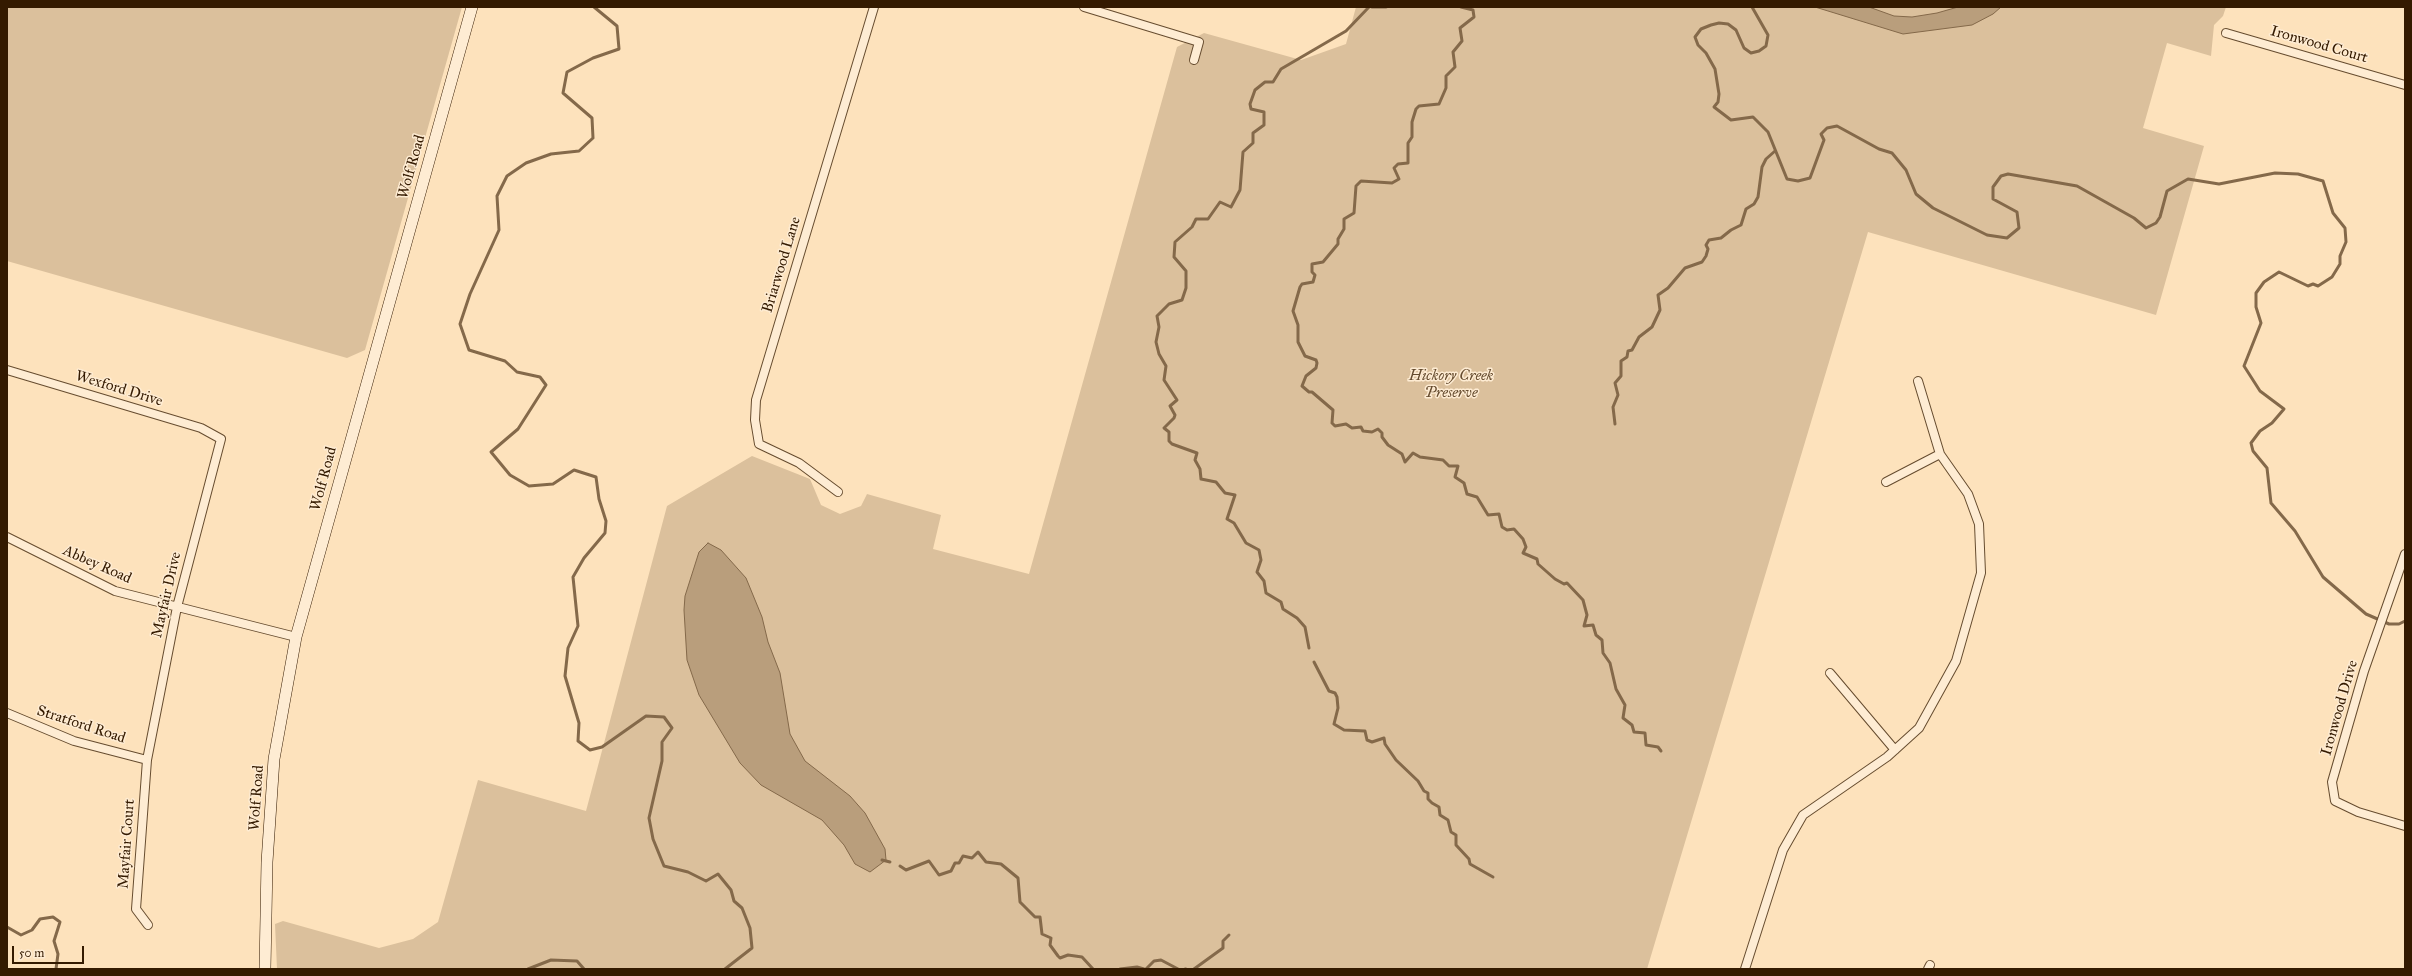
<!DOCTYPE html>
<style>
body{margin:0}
#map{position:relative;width:2412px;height:976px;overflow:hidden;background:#fde2bc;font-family:"IM FELL Great Primer",serif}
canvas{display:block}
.frame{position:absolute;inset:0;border:8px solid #341a00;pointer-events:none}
.scale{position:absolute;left:12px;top:946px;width:72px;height:18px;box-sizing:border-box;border:2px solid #341a00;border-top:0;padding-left:5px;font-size:12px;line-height:14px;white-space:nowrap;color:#341a00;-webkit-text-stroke:3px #feecd3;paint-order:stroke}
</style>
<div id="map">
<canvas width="2412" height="976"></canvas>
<div class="frame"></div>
<div class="scale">50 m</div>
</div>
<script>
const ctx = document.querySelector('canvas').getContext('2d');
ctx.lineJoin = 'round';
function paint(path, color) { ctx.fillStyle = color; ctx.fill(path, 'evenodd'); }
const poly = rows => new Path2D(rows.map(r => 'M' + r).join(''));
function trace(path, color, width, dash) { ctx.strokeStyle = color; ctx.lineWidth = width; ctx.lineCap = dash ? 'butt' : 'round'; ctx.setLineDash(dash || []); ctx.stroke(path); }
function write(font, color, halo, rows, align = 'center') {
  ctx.font = font + ' "IM FELL Great Primer",serif'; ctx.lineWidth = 3; ctx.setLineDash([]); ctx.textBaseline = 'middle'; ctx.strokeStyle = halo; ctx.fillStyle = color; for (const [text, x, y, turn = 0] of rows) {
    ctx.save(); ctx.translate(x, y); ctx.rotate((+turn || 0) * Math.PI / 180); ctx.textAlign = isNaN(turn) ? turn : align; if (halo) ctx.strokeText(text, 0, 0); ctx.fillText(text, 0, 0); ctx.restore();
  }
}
paint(poly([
 [7,7,462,7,365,350,347,358,7,261],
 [1356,7,2226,7,2223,16,2214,25,2211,56,2167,43,2143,128,2204,146,2156,315,1868,232,1647,969,277,969,275,924,283,921,379,948,413,939,438,922,478,780,586,811,667,506,752,456,810,479,821,505,840,514,861,506,867,494,941,515,933,549,1029,574,1177,47,1204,33,1301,60,1346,44]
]), '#dbc09c');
const water = poly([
 [1815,7,1869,7,1894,16,1912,17,1937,13,1958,7,2001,7,1993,14,1972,25,1903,34,1815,7],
 [708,543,721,550,746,578,762,617,768,642,780,673,790,734,805,761,850,796,865,813,885,849,886,860,870,872,855,864,844,845,822,820,761,785,740,763,699,695,687,660,684,610,685,596,699,552,708,543]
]);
paint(water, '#b99e7c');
trace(water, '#84694a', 1);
trace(poly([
 [594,7,617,26,619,49,593,58,567,72,563,93,592,118,593,138,579,151,551,154,526,163,507,176,497,196,499,230,470,294,460,324,469,350,505,361,517,372,540,377,546,385,518,429,491,452,510,475,529,486,553,484,574,470,596,477,599,499,606,521,605,533,584,558,573,577,578,626,568,648,565,676,579,723,578,741,590,750,602,747,646,716,664,717,672,728,662,742,662,761,649,818,653,839,664,866,688,872,706,881,718,874,731,890,734,901,742,908,750,928,752,948,725,969],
 [1372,7,1386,7],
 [1461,7,1473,10,1474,17,1460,28,1462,41,1453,52,1455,67,1446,76,1446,88,1439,104,1419,106,1416,109,1412,122,1412,137,1408,143,1408,163,1398,164,1394,168,1399,179,1392,183,1361,181,1356,186,1354,213,1344,219,1344,229,1338,239,1338,244,1323,262,1312,264,1312,272,1315,275,1313,282,1302,284,1300,287,1293,311,1298,325,1298,342,1305,356,1316,360,1317,363,1316,368,1306,376,1302,386,1309,392,1312,392,1333,410,1332,423,1335,426,1346,424,1352,428,1361,427,1363,431,1372,432,1378,429,1382,433,1382,437,1388,445,1402,454,1405,462,1413,453,1420,457,1443,460,1449,466,1458,466,1455,477,1464,483,1467,494,1477,497,1488,515,1499,514,1502,527,1507,530,1514,529,1523,539,1526,547,1523,553,1537,559,1538,564,1555,579,1564,584,1567,583,1583,600,1587,615,1584,626,1593,625,1596,635,1602,640,1603,653,1610,663,1616,689,1625,705,1623,718,1632,725,1634,732,1645,733,1646,745,1658,747,1661,751],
 [1752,7,1768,35,1766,46,1759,51,1751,53,1744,48,1736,30,1728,24,1719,23,1711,25,1701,29,1695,37,1698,45,1706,53,1715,69,1719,94,1718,102,1714,107,1731,120,1753,117,1768,132,1787,179,1798,181,1810,178,1824,140,1821,134,1827,128,1837,126,1879,149,1892,153,1906,170,1916,194,1933,208,1987,235,2007,238,2019,228,2017,212,1993,199,1993,187,2001,176,2008,174,2077,186,2134,218,2146,228,2156,223,2160,217,2167,191,2188,179,2219,184,2275,173,2298,174,2323,181,2333,213,2345,228,2346,242,2340,256,2340,264,2332,277,2318,286,2313,284,2308,286,2279,272,2264,282,2256,293,2256,307,2261,323,2244,366,2260,391,2284,409,2272,423,2260,431,2251,443,2253,451,2267,468,2271,503,2295,531,2323,577,2366,614,2389,624,2399,624,2405,621],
 [1615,424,1613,407,1618,395,1615,383,1621,376,1621,361,1627,357,1628,351,1632,350,1639,337,1652,327,1660,310,1658,295,1668,288,1685,268,1702,262,1706,256,1708,249,1706,245,1709,240,1721,238,1731,230,1741,225,1746,209,1754,204,1758,197,1762,167,1766,159,1775,151],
 [1309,648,1305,627,1297,618,1283,609,1281,602,1266,593,1264,581,1257,572,1261,560,1259,550,1246,543,1234,523,1227,519,1235,495,1225,493,1216,482,1201,479,1200,469,1195,460,1197,453,1172,444,1169,441,1169,432,1164,428,1174,418,1175,415,1170,406,1177,400,1164,380,1166,366,1159,354,1156,342,1159,327,1157,316,1169,304,1182,300,1186,288,1186,271,1174,257,1175,242,1192,227,1196,219,1208,219,1220,202,1231,207,1240,190,1243,152,1253,143,1253,133,1264,125,1264,112,1251,109,1250,104,1255,90,1265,82,1273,82,1281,69,1346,31,1369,7],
 [1314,662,1329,691,1335,693,1337,697,1338,708,1334,724,1344,730,1365,731,1367,740,1372,742,1384,738,1385,744,1396,760,1418,781,1424,791,1428,793,1428,799,1432,803,1439,807,1440,815,1448,820,1451,832,1456,835,1456,845,1469,859,1470,864,1493,877],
 [882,860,890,862],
 [900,866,906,870,929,861,939,875,951,871,955,863,959,863,963,856,972,858,978,852,986,862,1001,864,1018,878,1020,902,1035,917,1040,917,1042,934,1051,938,1050,945,1058,956,1060,958,1068,955,1082,957,1093,969],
 [7,927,21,935,32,930,40,919,53,917,60,922,54,941,58,954,56,969],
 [528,969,551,960,577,961,584,969],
 [1120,969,1137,967,1144,969],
 [1146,969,1154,961,1161,960,1178,969],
 [1185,969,1186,969],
 [1194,969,1223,948,1223,941,1229,935]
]), '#84694a', 3);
const minor = poly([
 [1084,7,1199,42,1194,60],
 [2226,33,2405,85],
 [7,370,201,428,221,439,177,607,147,760,136,909,148,925],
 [1886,482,1940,454],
 [838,492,799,463,759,444,755,420,756,400,874,7],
 [7,537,115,591,296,637],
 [2405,554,2364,671,2332,782,2335,801,2358,812,2405,826],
 [1830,673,1895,750],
 [7,713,74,741,147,760],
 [1745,969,1783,850,1803,815,1887,757,1919,728,1956,661,1981,573,1979,524,1968,494,1940,454,1918,381],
 [1928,969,1930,965]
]);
const secondary = poly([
 [265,969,267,862,274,759,296,637,472,7]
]);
trace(minor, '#664c2f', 10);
trace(secondary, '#341a00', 12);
trace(minor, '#feecd3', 8);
trace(secondary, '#feecd3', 11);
write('15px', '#341a00', '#feecd3', [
 ["Ironwood Court",2319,45,16],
 ["Wolf Road",412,167,-74],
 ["Briarwood Lane",782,265,-73],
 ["Wexford Drive",119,389,17],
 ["Wolf Road",324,479,-75],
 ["Abbey Road",97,565,24],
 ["Mayfair Drive",167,595,-77],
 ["Ironwood Drive",2340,708,-74],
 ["Stratford Road",81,725,18],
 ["Wolf Road",257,798,-86],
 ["Mayfair Court",127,844,-86]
]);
write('italic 15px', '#664c2f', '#feecd3', [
 ["Hickory Creek",1451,376],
 ["Preserve",1451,393]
]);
</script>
